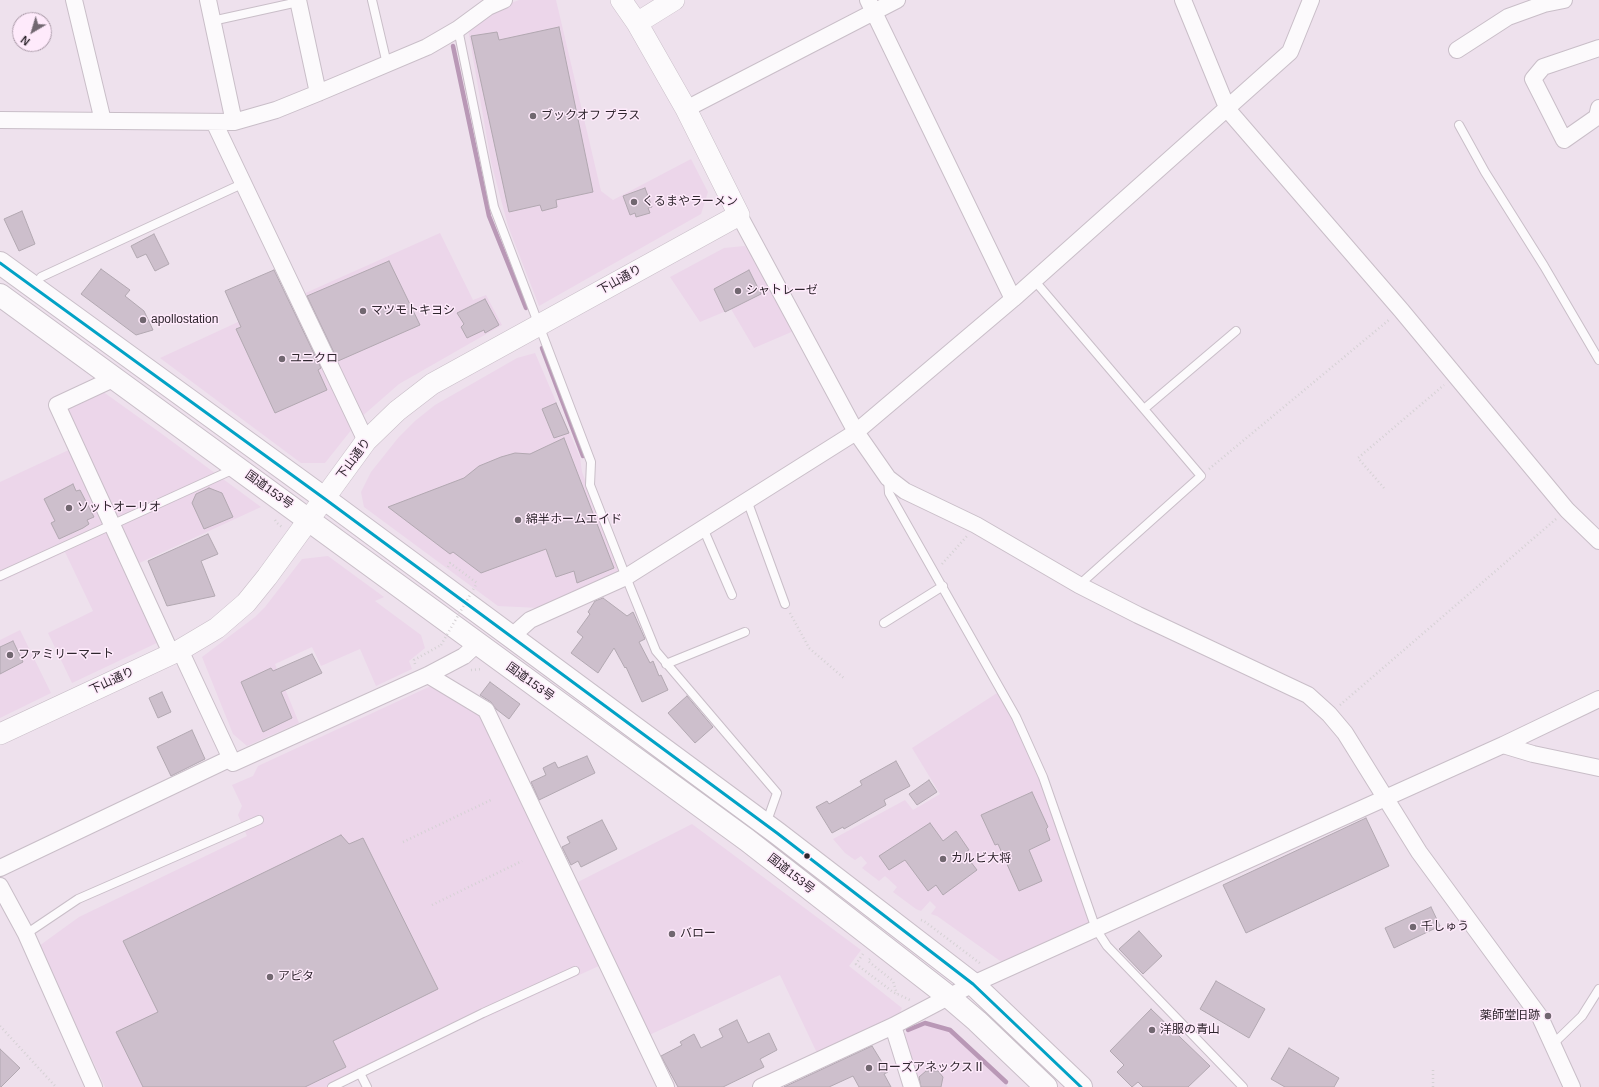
<!DOCTYPE html>
<meta charset="utf-8">
<style>
body{margin:0}
#map{position:relative;width:1599px;height:1087px;overflow:hidden;background:#eee1ed;font-family:Helvetica,sans-serif}
canvas{display:block}
.north{position:absolute;left:12px;top:12px;width:40px;height:40px;box-sizing:border-box;background:#feeafb;border:1px solid #ab9ba9;border-radius:50%;rotate:218deg;font-size:11px;font-weight:700;line-height:16px;text-align:center;color:#2e252d}
.north::after{content:'';display:block;margin:auto;width:14px;height:18px;background:#716770;clip-path:polygon(50% 0,100% 100%,50% 72%,0 100%)}
</style>
<div id="map">
<canvas width="1599" height="1087"></canvas>
<div class="north">N</div>
</div>
<script>
const ctx = document.querySelector('canvas').getContext('2d');
ctx.lineJoin = 'round';
function paint(path, color) { ctx.fillStyle = color; ctx.fill(path, 'evenodd'); }
const poly = rows => new Path2D(rows.map(r => 'M' + r).join(''));
function trace(path, color, width, dash) { ctx.strokeStyle = color; ctx.lineWidth = width; ctx.lineCap = dash ? 'butt' : 'round'; ctx.setLineDash(dash || []); ctx.stroke(path); }
function write(font, color, halo, rows, align = 'center') {
  ctx.font = font + ' Helvetica,"Noto Sans JP",sans-serif'; ctx.lineWidth = 3; ctx.setLineDash([]); ctx.textBaseline = 'middle'; ctx.strokeStyle = halo; ctx.fillStyle = color; for (const [text, x, y, turn = 0] of rows) {
    ctx.save(); ctx.translate(x, y); ctx.rotate((+turn || 0) * Math.PI / 180); ctx.textAlign = isNaN(turn) ? turn : align; if (halo) ctx.strokeText(text, 0, 0); ctx.fillText(text, 0, 0); ctx.restore();
  }
}
paint(poly([
 [519,0,556,0,601,191,613,200,691,159,708,192,701,214,539,306,508,226,491,162,468,29,487,12],
 [440,233,473,300,486,295,502,325,399,384,359,419,301,295],
 [745,246,774,288,796,330,754,348,731,309,700,322,670,277,724,248],
 [290,298,352,429,325,463,301,463,160,358],
 [535,353,580,457,582,472,621,573,540,608,498,606,364,507,361,492,371,472,398,438,415,421,435,405,517,358],
 [102,391,162,434,261,507,135,565,63,408],
 [73,448,161,641,72,683,48,633,93,611,65,552,0,582,0,482],
 [328,556,384,597,375,601,421,635,425,648,409,661,412,669,376,686,360,649,321,666,312,647,275,664,299,723,247,746,233,734,202,657,255,617,265,607,302,559],
 [20,630,51,693,0,718,0,640],
 [433,685,484,716,601,965,334,1087,105,1087,39,946,79,917,247,836,238,815,242,806,232,785,253,776,258,766],
 [997,693,1016,721,1038,775,1089,923,1003,963,937,916,931,914,936,907,930,901,921,911,916,909,893,892,897,887,885,876,879,881,862,868,867,863,861,856,855,860,845,853,833,839,905,800,913,810,940,794,912,748],
 [692,824,861,950,849,966,902,1008,898,1017,817,1053,780,975,647,1036,574,884],
 [925,1025,949,1031,1008,1087,917,1087,903,1034]
]), '#ecd6ea');
trace(poly([
 [453,46,489,216,526,308],
 [542,348,583,456],
 [908,1030,925,1023,950,1030,1006,1082]
]), '#b998b6', 4.5);
const building = poly([
 [559,27,593,192,556,200,557,207,542,211,540,205,509,212,471,36,497,32,499,40,559,27],
 [645,188,652,207,648,208,650,213,636,217,635,213,630,215,623,196,645,188],
 [22,211,35,244,19,251,4,219,22,211],
 [154,234,169,264,155,271,146,254,137,258,131,246,154,234],
 [389,261,420,325,338,361,307,296,389,261],
 [101,269,130,290,125,296,144,311,153,330,136,335,81,294,101,269],
 [274,270,321,368,318,370,327,390,275,413,236,329,241,327,225,291,274,270],
 [749,270,761,294,725,312,714,289,749,270],
 [485,299,499,325,485,333,484,330,467,338,461,327,464,324,457,313,485,299],
 [556,403,569,433,554,438,542,409,556,403],
 [564,438,614,568,577,583,574,571,556,577,546,549,481,573,453,552,450,554,388,507,464,478,479,466,501,457,515,453,530,454,564,438],
 [73,484,76,491,80,490,94,517,87,520,89,524,83,528,59,539,51,523,55,521,44,499,73,484],
 [209,488,222,493,233,517,204,529,192,503,196,494,209,488],
 [208,534,218,554,201,561,215,596,167,606,148,561,208,534],
 [603,598,627,616,633,612,645,639,639,642,650,663,653,661,659,676,661,675,668,690,642,702,626,667,625,668,614,648,598,673,571,653,583,637,577,632,590,614,588,612,595,601,603,598],
 [13,641,23,662,0,674,0,647,13,641],
 [312,654,322,673,281,692,292,718,263,732,241,682,271,668,273,671,312,654],
 [490,682,520,704,509,719,496,709,491,702,480,695,490,682],
 [162,692,171,712,158,718,149,698,162,692],
 [687,696,713,727,695,743,668,713,687,696],
 [192,730,205,759,171,776,157,747,192,730],
 [587,756,595,773,539,800,531,782,546,775,543,768,555,762,558,768,587,756],
 [896,761,910,786,884,800,886,805,844,829,843,827,832,833,816,807,827,801,829,804,862,785,860,781,896,761],
 [929,780,937,792,917,805,909,794,929,780],
 [1032,792,1048,827,1046,829,1050,840,1029,850,1042,881,1019,891,998,844,995,845,981,815,1032,792],
 [1366,818,1389,866,1246,933,1223,885,1366,818],
 [602,820,617,849,581,867,578,861,571,865,562,847,570,843,567,837,602,820],
 [930,823,943,841,956,831,969,850,964,853,977,870,943,895,936,885,928,891,905,860,889,870,879,856,930,823],
 [341,835,349,844,363,838,438,989,333,1041,346,1067,305,1087,143,1087,116,1032,158,1012,123,941,341,835],
 [1431,907,1440,926,1394,948,1385,928,1431,907],
 [1139,931,1162,956,1143,974,1119,949,1139,931],
 [1216,981,1265,1009,1249,1038,1200,1009,1216,981],
 [1151,1009,1210,1066,1188,1087,1143,1087,1138,1082,1132,1087,1117,1072,1124,1065,1110,1051,1151,1009],
 [737,1020,748,1043,769,1033,777,1050,760,1059,764,1067,723,1087,678,1087,661,1056,682,1045,680,1042,694,1034,701,1048,723,1037,719,1029,737,1020],
 [872,1046,888,1072,884,1074,891,1087,859,1087,853,1076,829,1087,784,1087,872,1046],
 [1289,1048,1339,1078,1334,1087,1285,1087,1271,1079,1289,1048],
 [0,1049,20,1068,1,1087,0,1087,0,1049],
 [926,1071,938,1071,943,1077,941,1087,921,1087,919,1077,926,1071]
]);
paint(building, '#cdbfcc');
trace(building, '#b2a8b1', 1);
const service = poly([
 [372,0,387,64],
 [212,21,298,2],
 [458,29,494,207,591,462,590,485,626,577,656,651,777,793,766,824],
 [1459,125,1485,172,1544,266,1599,360],
 [41,277,244,183],
 [1034,280,1201,476,1079,585],
 [1144,409,1236,331],
 [888,479,889,493,1016,717,1043,777,1096,929,1107,946,1243,1087],
 [747,500,785,604],
 [703,528,732,595],
 [0,576,234,469],
 [884,623,943,586],
 [666,664,745,632],
 [26,934,78,899,259,820],
 [1553,1044,1582,1016,1599,989],
 [360,1073,367,1087],
 [332,1087,483,1013,575,971]
]);
const minor = poly([
 [74,0,103,121],
 [208,0,234,122],
 [298,0,318,93],
 [868,0,1013,299],
 [1183,0,1228,110,1401,310,1567,510,1599,541],
 [1599,48,1543,67,1533,79,1564,140,1597,117,1599,108],
 [1457,50,1508,17,1544,4,1564,0],
 [686,109,897,0],
 [0,120,234,122,276,110,318,93,427,47,458,29,488,7,504,0],
 [214,122,366,441],
 [739,215,856,432,888,478,905,491,976,525,1079,585,1138,615,1308,695,1329,714,1345,733,1419,852,1540,1017,1572,1087],
 [115,378,57,405,171,653],
 [511,637,530,620,626,577,856,432,1013,299,1290,52,1311,0],
 [180,650,233,763,428,675,464,656,477,644],
 [428,675,486,710,666,1087],
 [1503,745,1533,754,1599,768],
 [0,868,231,758],
 [0,886,26,934,94,1087],
 [893,1026,912,1087],
 [761,1087,893,1026,973,984,1503,745,1599,699]
]);
const tertiary = poly([
 [637,23,674,0],
 [0,734,180,650,217,628,246,603,267,577,366,441,397,411,432,384,739,215,686,109,637,23,621,0]
]);
const trunk = poly([
 [0,263,325,499,777,833,973,984,1081,1087],
 [0,295,747,840,949,997,977,1021,1046,1087]
]);
trace(service, '#c9bec8', 10);
trace(minor, '#c9bec8', 18);
trace(tertiary, '#c9bec8', 22);
trace(trunk, '#c9bec8', 24);
trace(poly([
 [1209,469,1390,319],
 [1384,488,1358,458,1444,385],
 [275,520,277,523,283,528],
 [942,564,967,536],
 [448,567,450,563,477,583],
 [790,613,809,648,845,679],
 [415,664,414,660,441,645],
 [471,670,482,669],
 [1340,705,1556,519],
 [403,842,493,799],
 [432,905,522,861],
 [921,920,924,921,981,964],
 [863,954,856,964,893,992,910,1000],
 [870,959,868,961,893,981,897,994],
 [0,1026,56,1087],
 [1433,1087,1433,1070]
]), '#d5d1d4', 2.5, [1, 3]);
trace(service, '#fcfafc', 8);
trace(minor, '#fcfafc', 16);
trace(tertiary, '#fcfafc', 21);
trace(trunk, '#fcfafc', 22);
trace(poly([
 [441,645,477,583]
]), '#d5d1d4', 2.5, [1, 3]);
trace(poly([
 [0,263,325,499,777,833,973,984,1081,1087]
]), '#02a2c6', 3);
for (const [x, y, r, color] of [
 [533,116,4,"#716770"],
 [634,202,4,"#716770"],
 [738,291,4,"#716770"],
 [363,311,4,"#716770"],
 [143,320,4,"#716770"],
 [282,359,4,"#716770"],
 [69,508,4,"#716770"],
 [518,520,4,"#716770"],
 [10,655,4,"#716770"],
 [807,856,3.5,"#2e252d"],
 [943,859,4,"#716770"],
 [1413,927,4,"#716770"],
 [672,934,4,"#716770"],
 [270,977,4,"#716770"],
 [1548,1016,4,"#716770"],
 [1152,1030,4,"#716770"],
 [869,1068,4,"#716770"]
]) { const dot = new Path2D(); dot.arc(x, y, r, 0, 2 * Math.PI); ctx.fillStyle = color; ctx.fill(dot); trace(dot, '#feeafb', 1.5); }
write('12px', '#2e252d', '#feeafb', [
 ["ブックオフ プラス",541,116],
 ["くるまやラーメン",642,202],
 ["シャトレーゼ",746,291],
 ["マツモトキヨシ",371,311],
 ["apollostation",151,320],
 ["ユニクロ",290,359],
 ["ソットオーリオ",77,508],
 ["綿半ホームエイド",526,520],
 ["ファミリーマート",18,655],
 ["カルビ大将",951,859],
 ["千しゅう",1421,927],
 ["バロー",680,934],
 ["アピタ",278,977],
 ["薬師堂旧跡",1540,1016,"right"],
 ["洋服の青山",1160,1030],
 ["ローズアネックスⅡ",877,1068]
], 'left');
write('12px', '#2e252d', '#feeafb', [
 ["下山通り",620,280,-29],
 ["下山通り",354,459,-53],
 ["国道153号",269,490,36],
 ["下山通り",112,681,-25],
 ["国道153号",530,682,36],
 ["国道153号",791,874,38]
]);
</script>
